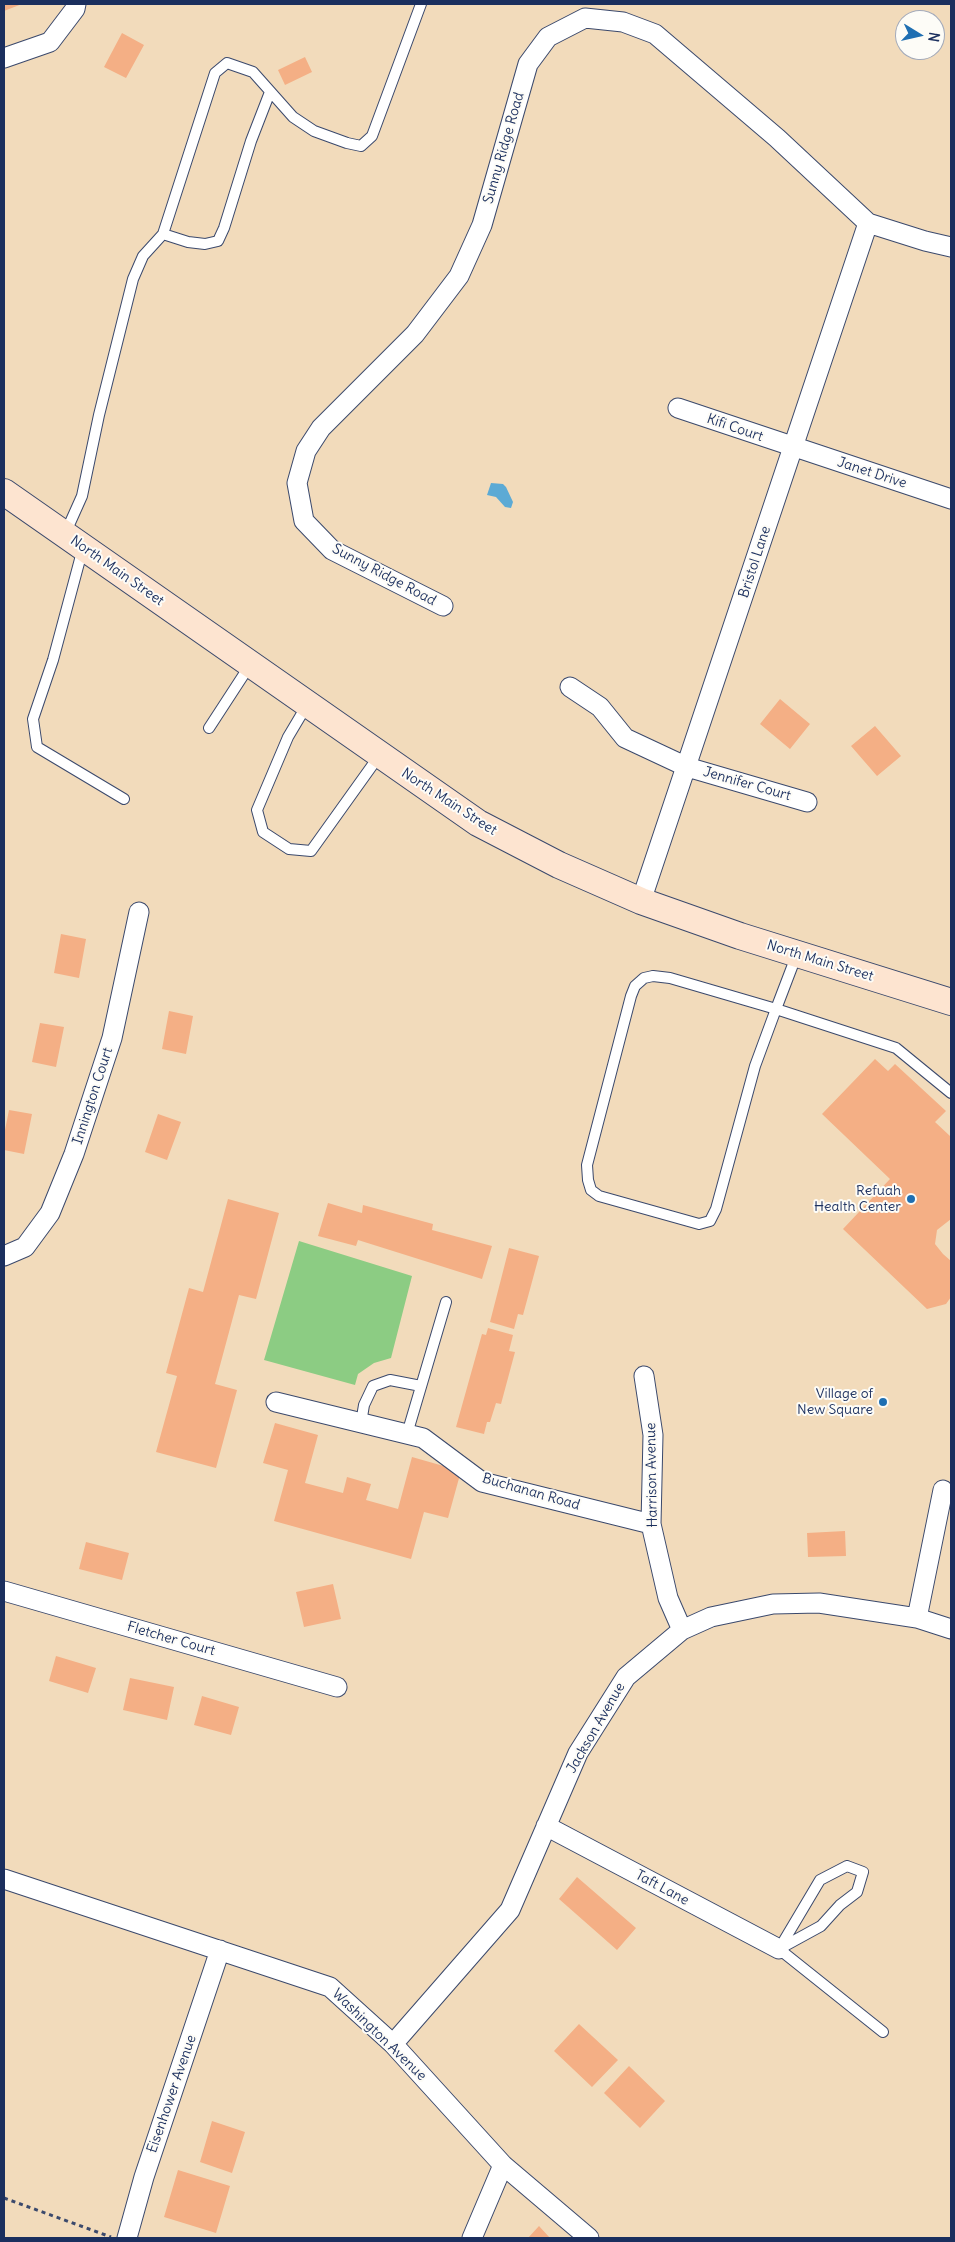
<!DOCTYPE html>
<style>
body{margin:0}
#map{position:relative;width:955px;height:2242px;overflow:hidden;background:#f2dbbb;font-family:Delius,sans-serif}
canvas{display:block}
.frame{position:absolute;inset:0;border:5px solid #1b2f5e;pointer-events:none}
.north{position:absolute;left:895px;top:10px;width:50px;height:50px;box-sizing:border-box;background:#fdfcf7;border:1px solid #a3aaba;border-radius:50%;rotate:99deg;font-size:14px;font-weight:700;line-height:20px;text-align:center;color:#1b2f5e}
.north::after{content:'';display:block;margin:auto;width:18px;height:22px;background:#1f6fb2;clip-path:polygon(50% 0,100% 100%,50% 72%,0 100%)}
</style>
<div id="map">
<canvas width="955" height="2242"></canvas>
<div class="frame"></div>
<div class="north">N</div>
</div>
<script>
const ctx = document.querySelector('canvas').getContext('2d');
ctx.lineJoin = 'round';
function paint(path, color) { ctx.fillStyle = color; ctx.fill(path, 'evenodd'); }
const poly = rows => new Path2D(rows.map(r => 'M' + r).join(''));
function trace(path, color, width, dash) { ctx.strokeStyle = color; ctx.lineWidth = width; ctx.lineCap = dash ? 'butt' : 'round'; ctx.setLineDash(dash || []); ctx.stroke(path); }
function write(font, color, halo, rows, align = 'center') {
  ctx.font = font + ' Delius,sans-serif'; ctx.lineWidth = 4; ctx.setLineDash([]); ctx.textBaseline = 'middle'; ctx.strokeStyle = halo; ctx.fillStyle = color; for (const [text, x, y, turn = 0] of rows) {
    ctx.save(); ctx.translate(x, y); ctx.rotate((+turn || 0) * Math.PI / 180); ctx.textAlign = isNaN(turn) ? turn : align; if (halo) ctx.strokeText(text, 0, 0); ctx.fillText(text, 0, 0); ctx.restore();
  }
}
paint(poly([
 [299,1241,412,1276,391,1358,374,1363,358,1374,355,1385,264,1360]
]), '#8ccc83');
paint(poly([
 [491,483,503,484,506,487,513,502,511,508,505,507,496,497,487,495]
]), '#5caad5');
paint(poly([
 [4,4,22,4,4,11],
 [122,33,144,45,126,78,104,67],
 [305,57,312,72,285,85,278,70],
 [780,699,810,724,790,749,760,724],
 [875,726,901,756,877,776,851,746],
 [61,934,86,939,79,978,54,973],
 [169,1011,193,1016,186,1054,162,1049],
 [40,1023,64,1027,56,1067,32,1062],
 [875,1059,888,1071,895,1064,946,1111,935,1122,950,1136,951,1135,951,1219,937,1230,935,1244,943,1254,951,1261,951,1297,946,1304,927,1309,843,1229,890,1179,822,1114],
 [9,1110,32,1114,24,1154,4,1150,4,1135],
 [158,1114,181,1122,167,1160,145,1152],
 [228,1199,279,1213,256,1299,239,1295,215,1384,237,1390,216,1468,156,1452,177,1376,166,1373,189,1288,203,1292],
 [328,1203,362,1213,363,1205,433,1224,432,1230,492,1246,482,1279,358,1240,356,1246,318,1236],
 [509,1248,539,1256,523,1315,518,1314,514,1329,490,1322],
 [488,1328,513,1335,509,1351,515,1352,501,1404,496,1403,490,1422,487,1422,484,1434,456,1427,482,1334,486,1335],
 [275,1423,318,1435,305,1483,343,1493,347,1477,371,1484,366,1500,398,1509,412,1457,461,1471,448,1518,424,1512,411,1559,274,1521,288,1470,263,1463],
 [845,1531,846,1556,808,1557,807,1533],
 [86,1542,129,1553,122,1580,79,1569],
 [333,1584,341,1619,304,1627,296,1592],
 [56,1656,96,1668,88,1693,49,1681],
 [130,1678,174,1687,167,1720,123,1710],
 [202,1696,239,1707,231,1735,194,1725],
 [577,1877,636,1928,617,1950,559,1899],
 [579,2024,618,2060,592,2087,554,2051],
 [629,2066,665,2101,640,2128,604,2093],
 [212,2121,245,2132,232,2173,200,2162],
 [178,2170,230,2186,216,2233,164,2217],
 [539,2226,550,2238,528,2238]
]), '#f4af85');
const service = poly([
 [163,234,188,242,205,244,218,241,224,228,251,141,270,92],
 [65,534,82,496,99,415,133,279,143,256,163,234,215,73,227,63,253,72,293,117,314,131,347,143,361,146,372,136,421,4],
 [83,548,53,660,33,719,37,747,124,799],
 [307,705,288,737,257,810,263,832,289,849,311,851,379,756],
 [209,728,250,665],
 [797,954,776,1009,896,1048,951,1093],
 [653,976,670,978,776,1009,755,1066,716,1209,710,1221,699,1224,599,1196,591,1190,588,1180,587,1165,631,996,635,986,644,978,653,976],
 [361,1423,364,1405,373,1386,390,1380,421,1386],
 [407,1434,446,1302],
 [847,1866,863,1872,857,1892,840,1905,821,1926,779,1949,820,1880,847,1866],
 [779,1949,883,2032]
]);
const minor = poly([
 [4,58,50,42,75,9,76,4],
 [678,408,951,499],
 [443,606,332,550,304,521,297,483,306,451,321,428,415,334,459,276,482,225,528,64,548,37,585,18,623,22,655,34,777,138,868,223,925,241,951,247],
 [570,687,600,707,625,738,687,767,807,802],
 [641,901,868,223],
 [4,1256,25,1247,50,1213,74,1154,112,1038,139,912],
 [644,1376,653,1435,651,1524,668,1598,682,1630],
 [276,1402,423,1438,482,1482,651,1524],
 [4,1591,337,1687],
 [917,1618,943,1490],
 [546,1826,779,1949],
 [4,1879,330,1987,393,2044,503,2165,589,2238],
 [393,2044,510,1910,578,1753,626,1677,682,1630,711,1617,773,1604,819,1603,917,1618,951,1629],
 [127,2238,144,2177,220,1950],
 [472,2238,503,2165]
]);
const secondary = poly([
 [4,492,478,823,559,865,641,901,740,936,951,1002]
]);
trace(service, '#3b496c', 12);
trace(minor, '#3b496c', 21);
trace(secondary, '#3b496c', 28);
trace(poly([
 [4,2198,111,2237]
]), '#3b496c', 3, [4, 4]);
trace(service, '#fff', 10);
trace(minor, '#fff', 19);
trace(secondary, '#fde4d0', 26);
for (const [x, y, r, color] of [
 [911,1199,5,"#1f6fb2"],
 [883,1402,5,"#1f6fb2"]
]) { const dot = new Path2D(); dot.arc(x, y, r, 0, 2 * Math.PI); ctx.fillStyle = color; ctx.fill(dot); trace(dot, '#fdfcf7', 2); }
write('14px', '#1b2f5e', '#fdfcf7', [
 ["Sunny Ridge Road",504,148,-74],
 ["Kifi Court",735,428,19],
 ["Janet Drive",872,473,18],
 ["Bristol Lane",755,562,-72],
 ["North Main Street",117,571,35],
 ["Sunny Ridge Road",384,575,28],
 ["Jennifer Court",747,784,16],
 ["North Main Street",449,802,33],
 ["North Main Street",820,961,17],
 ["Innington Court",93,1096,-72],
 ["Harrison Avenue",652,1475,-91],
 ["Buchanan Road",531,1492,16],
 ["Fletcher Court",171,1639,16],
 ["Jackson Avenue",596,1728,-60],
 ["Taft Lane",662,1888,28],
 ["Washington Avenue",379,2035,44],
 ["Eisenhower Avenue",172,2094,-71]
]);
write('14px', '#1b2f5e', '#fdfcf7', [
 ["Refuah",901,1191],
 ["Health Center",901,1207],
 ["Village of",873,1394],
 ["New Square",873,1410]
], 'right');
</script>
